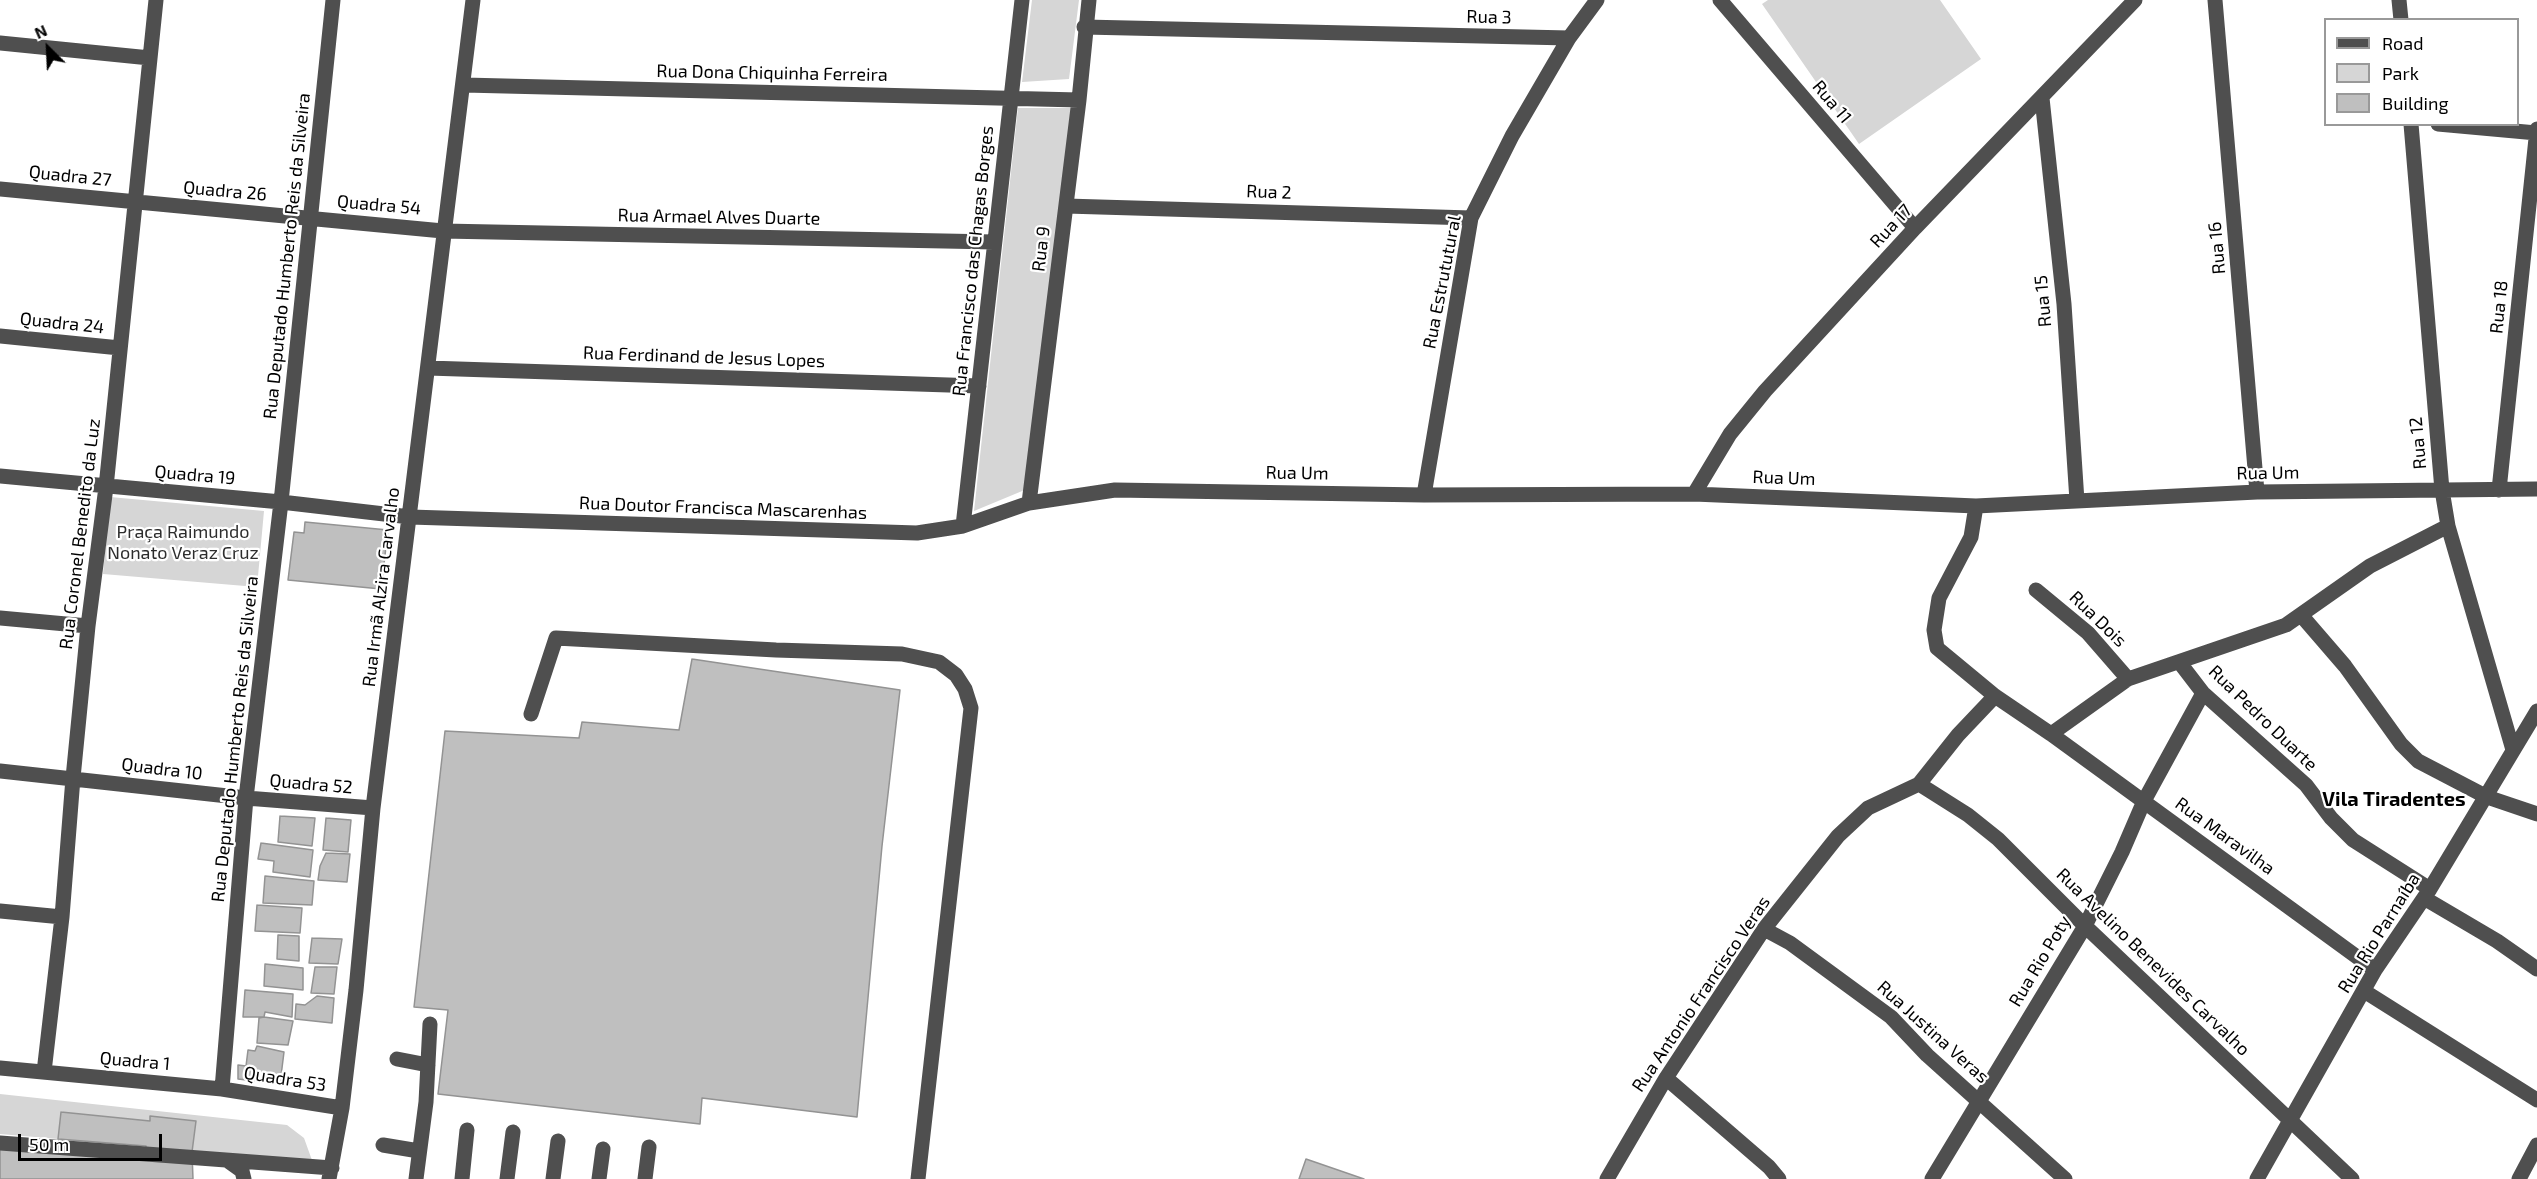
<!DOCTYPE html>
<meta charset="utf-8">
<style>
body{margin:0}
#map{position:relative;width:2537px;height:1179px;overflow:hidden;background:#fff;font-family:"Exo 2",sans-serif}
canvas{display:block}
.legend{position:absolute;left:2324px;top:18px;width:195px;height:108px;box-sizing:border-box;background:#fff;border:2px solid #999;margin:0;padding:8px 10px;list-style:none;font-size:18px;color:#000}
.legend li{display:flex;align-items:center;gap:12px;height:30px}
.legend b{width:30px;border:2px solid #999}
.north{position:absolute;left:18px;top:18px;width:60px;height:60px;-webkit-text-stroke:4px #fff;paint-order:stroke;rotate:336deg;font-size:16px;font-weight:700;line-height:24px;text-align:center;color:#000}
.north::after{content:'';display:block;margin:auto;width:21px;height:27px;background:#000;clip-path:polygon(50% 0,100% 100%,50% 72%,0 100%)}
.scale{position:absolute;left:18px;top:1134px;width:144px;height:27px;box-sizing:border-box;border:3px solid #000;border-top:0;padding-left:8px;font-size:18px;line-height:21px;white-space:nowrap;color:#000;-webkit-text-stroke:4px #fff;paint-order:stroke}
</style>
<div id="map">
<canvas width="2537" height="1179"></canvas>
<ul class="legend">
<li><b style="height:8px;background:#4f4f4f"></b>Road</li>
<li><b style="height:16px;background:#d6d6d6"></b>Park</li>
<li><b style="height:16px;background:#bfbfbf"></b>Building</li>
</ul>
<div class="north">N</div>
<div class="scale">50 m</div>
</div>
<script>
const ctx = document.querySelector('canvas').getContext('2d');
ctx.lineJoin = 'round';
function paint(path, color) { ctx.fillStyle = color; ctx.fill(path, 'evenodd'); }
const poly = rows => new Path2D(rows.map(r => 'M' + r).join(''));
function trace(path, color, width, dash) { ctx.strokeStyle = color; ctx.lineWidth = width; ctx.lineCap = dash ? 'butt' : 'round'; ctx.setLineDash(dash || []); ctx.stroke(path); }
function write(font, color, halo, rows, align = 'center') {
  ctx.font = font + ' "Exo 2",sans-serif'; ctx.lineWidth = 4.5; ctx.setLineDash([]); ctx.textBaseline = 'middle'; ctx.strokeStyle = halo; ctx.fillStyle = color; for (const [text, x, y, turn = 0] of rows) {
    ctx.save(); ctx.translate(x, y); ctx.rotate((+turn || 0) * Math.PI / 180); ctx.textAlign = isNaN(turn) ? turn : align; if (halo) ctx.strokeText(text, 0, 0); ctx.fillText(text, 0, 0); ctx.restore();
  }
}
paint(poly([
 [1032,0,1079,0,1069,79,1022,82],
 [1768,0,1940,0,1981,59,1859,144,1762,4],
 [1018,108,1073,108,1027,489,974,511],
 [110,497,264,511,257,587,103,574],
 [0,1094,287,1125,304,1138,313,1163,192,1152,196,1121,150,1117,150,1121,61,1112,58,1139,0,1134]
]), '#d6d6d6');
const building = poly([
 [305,522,388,530,381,589,288,580,294,532,304,533,305,522],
 [692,659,900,690,882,846,857,1117,702,1098,700,1124,438,1094,448,1010,414,1007,445,731,579,738,582,722,679,730,692,659],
 [280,816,315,818,312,846,278,842,280,816],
 [326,818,351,820,348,852,323,850,326,818],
 [261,843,313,850,310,877,273,872,274,861,258,859,261,843],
 [326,853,350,854,347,882,318,880,320,866,326,853],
 [265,876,314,881,312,905,263,903,265,876],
 [257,905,302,908,300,933,255,931,257,905],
 [278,935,299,936,299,961,277,959,278,935],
 [312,938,342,939,338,964,309,963,312,938],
 [265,964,303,968,303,990,264,986,265,964],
 [315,967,337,967,334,994,311,993,315,967],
 [245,990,293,994,292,1017,265,1012,264,1017,243,1017,245,990],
 [317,996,334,998,332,1023,295,1019,296,1004,305,1005,317,996],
 [264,1017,293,1021,288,1045,257,1043,259,1018,264,1017],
 [257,1046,284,1052,280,1084,238,1079,238,1065,246,1066,248,1050,255,1051,257,1046],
 [61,1112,150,1121,150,1116,196,1121,192,1152,193,1179,0,1179,0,1141,146,1154,146,1146,58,1139,61,1112],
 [1306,1159,1364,1179,1299,1179,1306,1159]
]);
paint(building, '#bfbfbf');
trace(building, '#939393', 1.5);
trace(poly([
 [1720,0,1915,228],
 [2215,0,2257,492],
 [2399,0,2401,20],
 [1084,27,1569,38],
 [0,43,150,58],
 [464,85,1079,100],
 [2042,98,2064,304,2077,501],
 [2411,124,2442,490,2448,526,2513,750],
 [2438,124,2537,133],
 [0,189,443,231,994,242],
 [1066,206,1471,218],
 [0,336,120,348],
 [428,368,979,386],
 [0,476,281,502,410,517,917,533,963,526,1029,503,1115,490,1424,495,1694,494,1976,506,2257,492,2537,489],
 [2499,490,2537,129],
 [1694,494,1730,434,1765,391,1915,228,2135,0],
 [1424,495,1471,218,1512,136,1569,38,1597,0],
 [1029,503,1079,100,1089,0],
 [1976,506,1971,537,1939,598,1934,630,1937,648,1995,696,2051,734,2375,970],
 [963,526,1022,0],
 [2036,590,2088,633,2128,679],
 [2301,615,2345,666,2401,744,2418,761,2487,797,2537,814],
 [0,618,88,626],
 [2180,663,2203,693,2306,785,2331,818,2353,840,2430,889],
 [531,714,556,638,776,650,902,654,939,662,956,675,965,689,971,708,918,1179],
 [2051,734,2128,679,2286,625,2370,566,2448,526],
 [0,771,246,798,373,808],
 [1919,784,1968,815,1998,839,2085,926,2352,1179],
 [2424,898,2497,941,2537,969],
 [0,911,62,917],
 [1764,929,1790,943,1891,1017,1927,1055,2065,1179],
 [2364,991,2537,1100],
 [397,1059,428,1065],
 [0,1068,222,1089,342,1108],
 [44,1072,62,917,73,778,88,626,106,487,156,0],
 [1666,1078,1769,1167,1779,1179],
 [222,1089,246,798,281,502,333,0],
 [0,1143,332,1168],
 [383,1145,419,1151],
 [228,1161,242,1171,244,1179],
 [329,1179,342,1108,356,990,373,808,473,0],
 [416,1179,426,1102,430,1024],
 [462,1179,467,1130],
 [507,1179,513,1132],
 [553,1179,558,1141],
 [599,1179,603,1149],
 [645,1179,649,1147],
 [1607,1179,1666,1078,1764,929,1838,836,1868,808,1919,784,1958,735,1995,696],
 [1932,1179,2085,926,2122,852,2144,801,2203,693],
 [2257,1179,2375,970,2430,889,2537,711],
 [2519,1179,2537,1145]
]), '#4f4f4f', 15);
write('18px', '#000', '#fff', [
 ["Rua 3",1489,17,1],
 ["Rua Dona Chiquinha Ferreira",772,73,1],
 ["Rua 11",1832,102,50],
 ["Quadra 27",70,176,6],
 ["Quadra 26",225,191,5],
 ["Rua 2",1269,192,2],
 ["Quadra 54",379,205,5],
 ["Rua Armael Alves Duarte",719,217,1],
 ["Rua 17",1891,226,-47],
 ["Rua 16",2217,248,-95],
 ["Rua 9",1041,249,-83],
 ["Rua Deputado Humberto Reis da Silveira",287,256,-84],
 ["Rua Francisco das Chagas Borges",973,261,-84],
 ["Rua Estrututural",1442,282,-79],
 ["Rua 15",2043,301,-95],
 ["Rua 18",2499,307,-84],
 ["Quadra 24",62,323,6],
 ["Rua Ferdinand de Jesus Lopes",704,357,2],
 ["Rua 12",2418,443,-95],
 ["Rua Um",1297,473,1],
 ["Rua Um",2268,473,-1],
 ["Quadra 19",195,475,5],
 ["Rua Um",1784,478,2],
 ["Rua Doutor Francisca Mascarenhas",723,508,2],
 ["Rua Coronel Benedito da Luz",80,534,-83],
 ["Rua Irmã Alzira Carvalho",381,587,-83],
 ["Rua Dois",2098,619,44],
 ["Rua Pedro Duarte",2263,718,44],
 ["Rua Deputado Humberto Reis da Silveira",235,739,-84],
 ["Quadra 10",162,769,7],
 ["Quadra 52",311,784,5],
 ["Rua Maravilha",2225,836,36],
 ["Rua Rio Parnaíba",2379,933,-58],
 ["Rua Rio Poty",2040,961,-59],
 ["Rua Avelino Benevides Carvalho",2153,962,44],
 ["Rua Antonio Francisco Veras",1701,994,-56],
 ["Rua Justina Veras",1933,1032,42],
 ["Quadra 1",135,1061,5],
 ["Quadra 53",285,1079,9]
]);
write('18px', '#2d2d2d', '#fff', [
 ["Praça Raimundo",183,532],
 ["Nonato Veraz Cruz",183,553]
]);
write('bold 20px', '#000', '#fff', [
 ["Vila Tiradentes",2394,799]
]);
</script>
